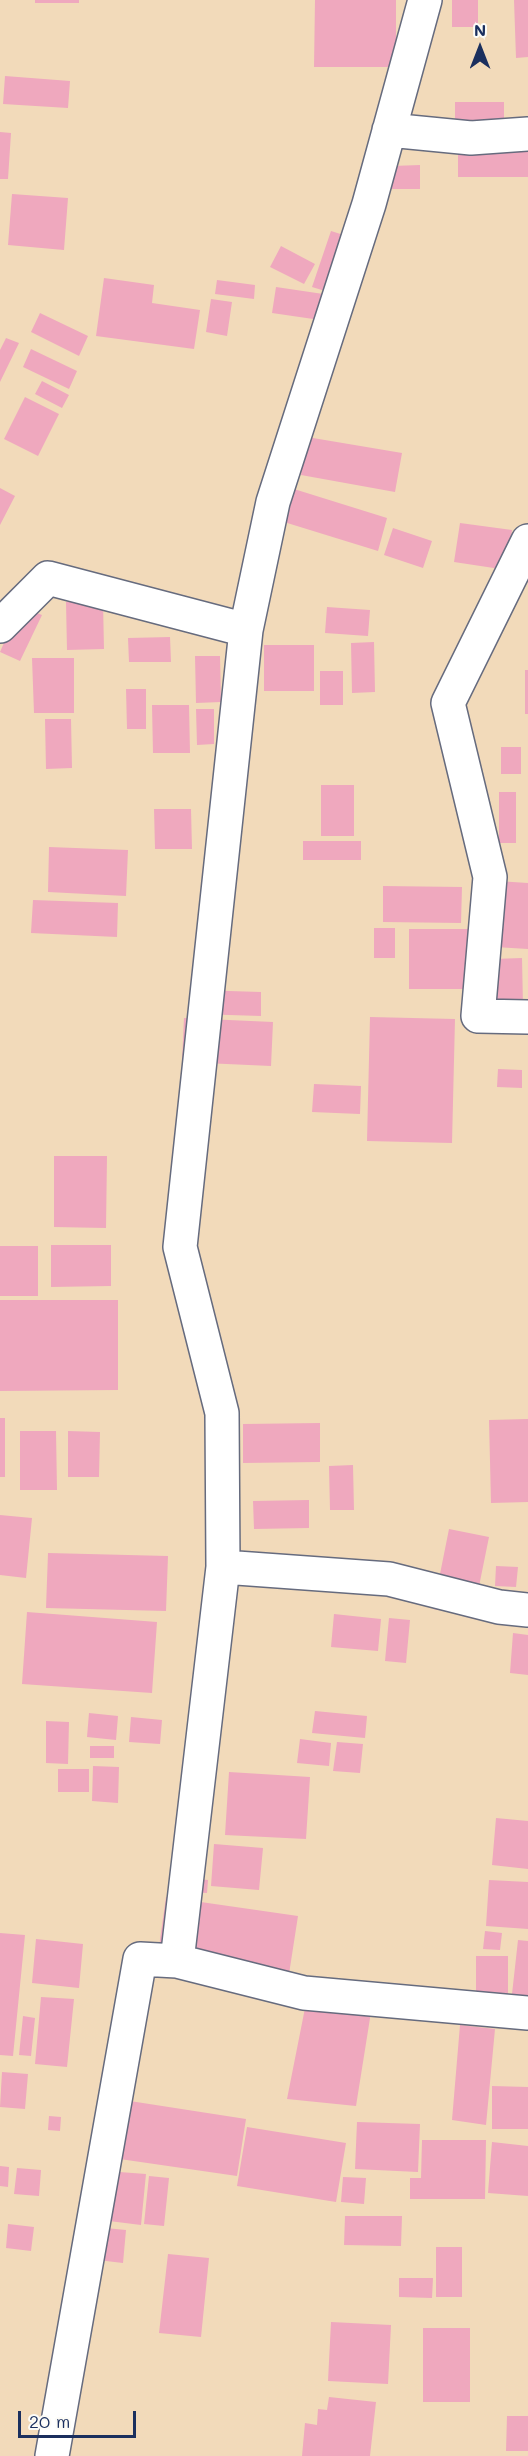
<!DOCTYPE html>
<style>
body{margin:0}
#map{position:relative;width:528px;height:2456px;overflow:hidden;background:#f2daba;font-family:Mali,sans-serif}
canvas{display:block}
.north{position:absolute;left:450px;top:18px;width:60px;height:60px;-webkit-text-stroke:4px #fdfcf7;paint-order:stroke;rotate:0deg;font-size:16px;font-weight:700;line-height:24px;text-align:center;color:#1b2f5e}
.north::after{content:'';display:block;margin:auto;width:21px;height:27px;background:#1b2f5e;clip-path:polygon(50% 0,100% 100%,50% 72%,0 100%)}
.scale{position:absolute;left:18px;top:2411px;width:118px;height:27px;box-sizing:border-box;border:3px solid #1b2f5e;border-top:0;padding-left:8px;font-size:18px;line-height:21px;white-space:nowrap;color:#1b2f5e;-webkit-text-stroke:4px #fdfcf7;paint-order:stroke}
</style>
<div id="map">
<canvas width="528" height="2456"></canvas>
<div class="north">N</div>
<div class="scale">20 m</div>
</div>
<script>
const ctx = document.querySelector('canvas').getContext('2d');
ctx.lineJoin = 'round';
function paint(path, color) { ctx.fillStyle = color; ctx.fill(path, 'evenodd'); }
const poly = rows => new Path2D(rows.map(r => 'M' + r).join(''));
function trace(path, color, width, dash) { ctx.strokeStyle = color; ctx.lineWidth = width; ctx.lineCap = dash ? 'butt' : 'round'; ctx.setLineDash(dash || []); ctx.stroke(path); }
paint(poly([
 [35,0,79,0,79,3,35,3],
 [315,0,396,0,396,67,314,67],
 [452,0,478,0,478,27,452,27],
 [514,0,528,0,528,57,516,58],
 [5,76,70,81,68,108,3,104],
 [455,102,504,102,504,127,455,127],
 [0,132,11,133,8,179,0,179],
 [458,138,528,139,528,177,458,177],
 [420,165,420,189,392,189,392,166],
 [12,194,68,198,64,250,8,245],
 [331,231,353,238,335,294,312,287],
 [281,246,315,264,304,284,270,267],
 [104,278,154,285,152,303,200,310,194,349,96,336],
 [217,280,255,285,254,299,215,294],
 [276,287,330,295,327,321,272,313],
 [211,299,232,302,227,336,206,332],
 [40,313,88,336,79,356,31,332],
 [6,338,19,343,0,382,0,350],
 [31,349,77,371,69,389,23,367],
 [42,381,69,395,62,408,35,394],
 [25,397,59,414,38,456,4,439],
 [307,437,402,453,395,492,301,475],
 [0,488,15,496,0,525],
 [294,489,387,518,378,551,284,522],
 [460,523,512,530,507,570,454,562],
 [393,528,432,541,423,568,384,555],
 [66,602,103,602,104,649,67,650],
 [20,606,42,615,20,661,0,652],
 [327,607,370,610,368,636,325,633],
 [170,637,171,662,129,662,128,638],
 [374,642,375,692,352,693,351,643],
 [264,645,314,645,314,691,264,691],
 [195,656,220,656,221,702,196,703],
 [32,658,74,658,74,713,34,713],
 [525,670,528,670,528,714,525,714],
 [320,671,343,671,343,705,320,705],
 [126,689,146,689,146,729,127,729],
 [152,705,189,705,190,753,153,753],
 [196,709,214,709,214,744,197,745],
 [45,719,71,719,72,768,46,769],
 [501,747,521,747,521,774,501,774],
 [321,785,354,785,354,836,321,836],
 [499,792,516,792,516,843,499,843],
 [154,809,191,809,192,849,155,849],
 [303,841,361,841,361,860,303,860],
 [49,847,128,850,126,896,48,892],
 [497,881,528,883,528,949,495,947],
 [383,886,462,887,461,923,383,922],
 [33,900,118,903,117,937,31,933],
 [374,928,395,928,395,958,374,958],
 [409,929,469,929,470,989,409,989],
 [522,958,523,1006,495,1007,493,959],
 [197,990,261,992,261,1016,197,1014],
 [370,1017,455,1019,452,1143,367,1141],
 [184,1018,273,1022,271,1066,182,1062],
 [498,1069,522,1070,522,1088,497,1087],
 [314,1084,361,1086,360,1114,312,1112],
 [54,1156,107,1156,106,1228,54,1227],
 [51,1245,111,1245,111,1286,51,1287],
 [0,1246,38,1246,38,1296,0,1296],
 [0,1300,118,1300,118,1390,0,1391],
 [0,1418,5,1418,5,1477,0,1477],
 [528,1419,528,1502,491,1503,489,1420],
 [320,1423,320,1462,243,1463,243,1424],
 [20,1431,56,1431,57,1490,20,1490],
 [68,1431,100,1432,99,1477,68,1477],
 [353,1465,354,1510,330,1510,329,1466],
 [309,1500,309,1528,254,1529,253,1501],
 [0,1515,32,1518,26,1578,0,1575],
 [449,1529,489,1537,473,1616,433,1609],
 [48,1553,168,1556,166,1611,46,1608],
 [496,1566,518,1567,516,1587,495,1586],
 [27,1612,157,1622,152,1693,22,1684],
 [334,1614,381,1619,378,1651,331,1647],
 [389,1618,410,1620,406,1663,385,1661],
 [513,1633,528,1635,528,1675,510,1673],
 [315,1711,367,1716,365,1738,312,1733],
 [89,1713,118,1716,116,1740,87,1737],
 [131,1717,162,1720,160,1744,129,1742],
 [46,1721,69,1722,68,1764,46,1763],
 [300,1739,331,1743,329,1766,297,1763],
 [337,1742,363,1744,360,1773,333,1771],
 [90,1746,114,1746,114,1758,90,1758],
 [93,1766,119,1767,118,1803,92,1801],
 [58,1769,89,1769,89,1792,58,1792],
 [229,1772,310,1777,306,1839,225,1835],
 [496,1818,528,1821,528,1869,492,1865],
 [214,1844,263,1848,259,1890,211,1886],
 [188,1878,208,1880,207,1893,187,1892],
 [489,1880,528,1882,528,1929,486,1926],
 [166,1897,298,1916,289,1974,158,1954],
 [485,1931,502,1933,500,1950,483,1949],
 [0,1933,25,1935,13,2056,0,2055],
 [36,1939,83,1944,79,1988,32,1983],
 [518,1940,528,1941,528,1996,512,1994],
 [476,1956,508,1956,508,1996,476,1996],
 [41,1997,74,1999,67,2067,35,2064],
 [306,2003,371,2012,356,2106,287,2099],
 [23,2016,35,2018,31,2056,19,2055],
 [460,2025,495,2029,486,2125,452,2120],
 [2,2072,28,2074,25,2109,0,2107],
 [492,2086,528,2087,528,2129,492,2129],
 [117,2099,246,2119,237,2176,106,2157],
 [49,2116,61,2117,60,2131,48,2130],
 [357,2122,420,2124,418,2172,355,2169],
 [247,2127,346,2143,336,2202,237,2186],
 [422,2140,486,2140,485,2199,410,2199,410,2178,421,2178],
 [492,2142,528,2146,528,2196,488,2193],
 [0,2166,9,2167,8,2187,0,2186],
 [17,2168,41,2170,39,2196,14,2194],
 [106,2171,146,2174,141,2225,101,2220],
 [149,2176,169,2178,164,2226,144,2224],
 [343,2177,366,2178,364,2204,341,2202],
 [345,2216,402,2216,401,2246,344,2245],
 [8,2224,34,2227,31,2251,6,2248],
 [75,2225,126,2230,123,2263,72,2257],
 [436,2247,462,2247,462,2297,436,2297],
 [168,2254,209,2258,201,2337,159,2333],
 [399,2278,433,2278,432,2298,399,2297],
 [331,2322,391,2325,388,2384,328,2381],
 [423,2328,470,2328,470,2402,423,2402],
 [329,2397,376,2402,370,2456,302,2456,305,2423,317,2425,318,2409,327,2410],
 [507,2416,528,2416,528,2451,506,2451]
]), '#efa8be');
const minor = poly([
 [389,130,471,138,528,134],
 [528,541,448,703,490,877,478,1016,528,1017],
 [0,626,48,578,246,630],
 [223,1567,389,1579,499,1607,528,1610],
 [177,1961,304,1993,528,2013],
 [52,2456,140,1959,177,1961,223,1567,222,1413,180,1247,246,630,273,502,369,204,425,0]
]);
trace(minor, '#666b7e', 36);
trace(minor, '#fff', 33);
</script>
